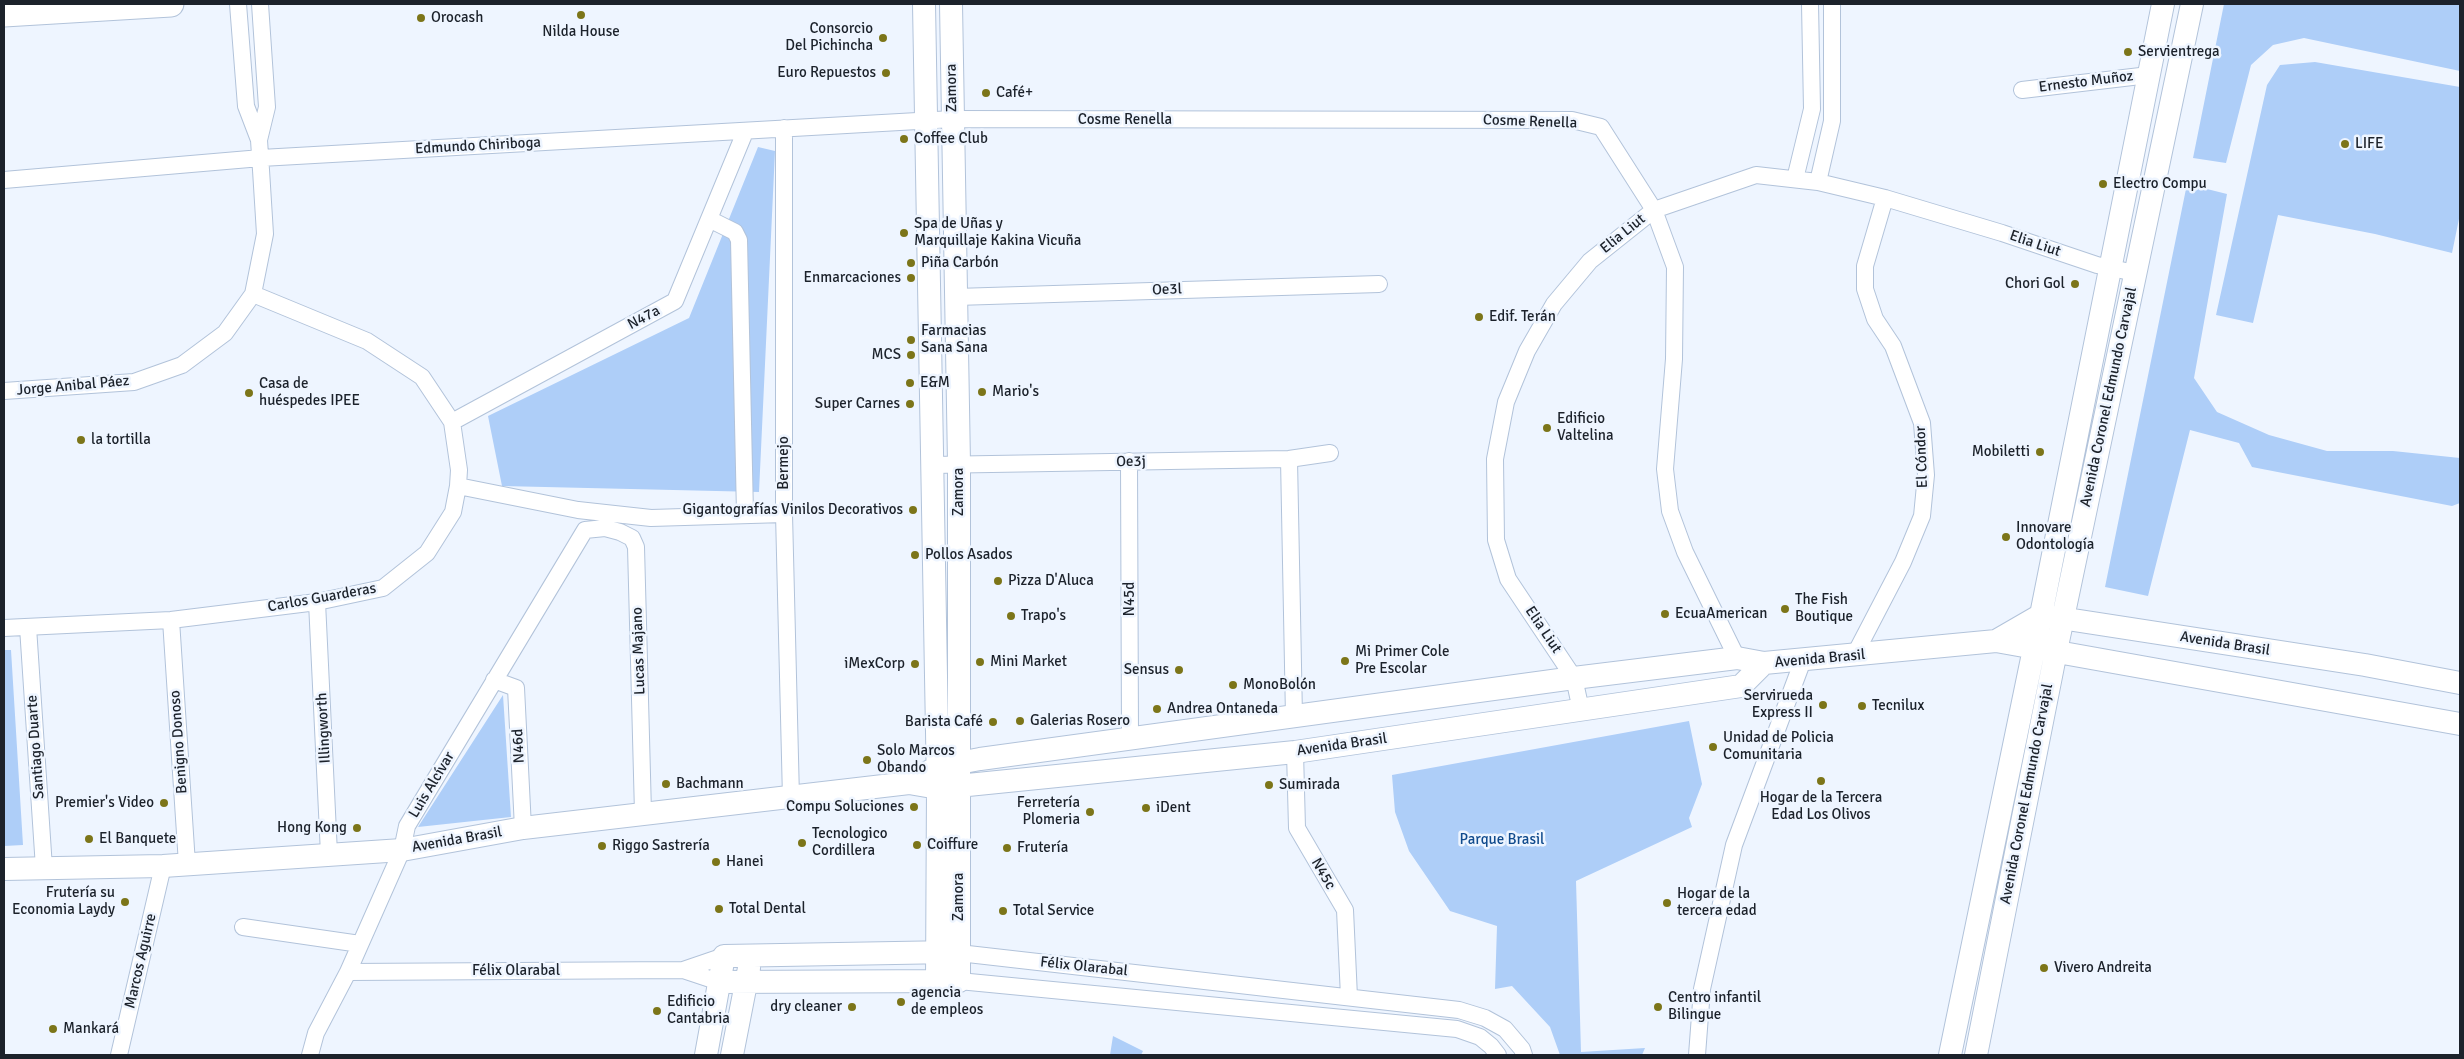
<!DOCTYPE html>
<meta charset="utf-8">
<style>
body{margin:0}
#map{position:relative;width:2464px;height:1059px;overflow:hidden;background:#eef5ff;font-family:Signika,sans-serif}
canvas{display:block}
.frame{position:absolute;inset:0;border:5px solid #1c222b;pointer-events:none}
</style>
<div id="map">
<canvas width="2464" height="1059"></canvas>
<div class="frame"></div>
</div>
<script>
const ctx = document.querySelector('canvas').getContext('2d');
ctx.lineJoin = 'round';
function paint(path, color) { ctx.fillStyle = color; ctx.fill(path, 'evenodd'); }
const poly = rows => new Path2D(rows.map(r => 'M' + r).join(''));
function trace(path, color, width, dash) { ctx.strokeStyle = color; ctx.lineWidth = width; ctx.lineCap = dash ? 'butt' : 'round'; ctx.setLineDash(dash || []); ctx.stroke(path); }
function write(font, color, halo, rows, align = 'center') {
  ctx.font = font + ' Signika,sans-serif'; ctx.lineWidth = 5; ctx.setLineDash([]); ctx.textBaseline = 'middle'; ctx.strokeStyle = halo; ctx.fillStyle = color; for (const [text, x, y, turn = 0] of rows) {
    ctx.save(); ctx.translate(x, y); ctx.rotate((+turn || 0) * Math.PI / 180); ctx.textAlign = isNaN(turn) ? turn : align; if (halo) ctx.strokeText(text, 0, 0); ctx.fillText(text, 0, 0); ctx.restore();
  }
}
paint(poly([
 [2224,4,2460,4,2460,71,2304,38,2273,45,2251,65,2226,163,2193,158],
 [2315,62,2460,87,2460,214,2452,253,2375,234,2278,215,2253,323,2216,315,2267,85,2280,65],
 [758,147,775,151,759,492,502,486,488,416,689,318],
 [2187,184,2227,194,2194,378,2217,412,2269,435,2327,451,2393,451,2460,458,2460,503,2452,506,2252,467,2239,443,2190,430,2148,596,2105,587],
 [4,650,11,650,23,845,4,846],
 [503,695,511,817,418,827],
 [1689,721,1702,784,1689,818,1692,827,1576,881,1581,1052,1645,1048,1642,1055,1560,1055,1550,1027,1512,986,1495,989,1497,926,1450,911,1409,851,1395,812,1392,775],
 [1113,1036,1143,1051,1141,1055,1110,1055]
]), '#aecef8');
const street = poly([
 [2022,90,2149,75],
 [784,128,784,514,791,798],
 [259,140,267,107,260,4],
 [1795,179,1812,109,1810,4],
 [4,180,261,158,953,119,1572,120,1601,127,1654,210,1675,267,1674,359,1665,469,1670,511,1685,552,1737,658],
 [1818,182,1832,121,1832,4],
 [709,219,735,232,739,240,745,514],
 [956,297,1379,284],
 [4,391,134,382,182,365,225,333,253,294,265,234,261,170,259,140,246,106,238,4],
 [452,422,675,301,745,132],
 [1289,459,1294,717],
 [1129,461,1130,737],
 [932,465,1289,459,1330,453],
 [458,486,578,510,651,518,784,514],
 [317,602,329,854],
 [171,620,187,864],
 [28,627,44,868],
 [4,628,171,620,317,602,383,588,427,553,453,512,458,486,459,470,452,422,422,377,367,341,253,294],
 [1854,656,1903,562,1922,516,1926,475,1922,423,1893,346,1875,319,1865,289,1865,266,1885,198],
 [494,680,516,688,523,828],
 [1581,710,1574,678,1508,579,1496,540,1495,459,1506,402,1527,351,1554,304,1590,261,1654,210,1756,175,1818,182,1885,198,2002,233,2097,265,2135,273],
 [1295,752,1297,828,1345,910,1349,997],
 [243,927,360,944],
 [959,953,1459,1010,1485,1018,1505,1029,1522,1049,1524,1055],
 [683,970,719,982],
 [348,972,683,970,724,956],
 [959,981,1457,1029,1480,1037,1491,1046,1498,1055],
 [119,1055,163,866],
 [310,1055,316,1033,348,972,402,850,407,826,585,530,605,528,620,532,632,538,636,547,643,813],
 [1697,1055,1702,989,1734,845,1803,660]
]);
const secondary = poly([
 [924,4,938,788,937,981],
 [1996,641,2041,615,2365,665,2460,683],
 [909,783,937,767,980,759,1574,678,1737,658,1764,663,1996,641,2460,724],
 [4,869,163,866,402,850,523,828,909,783,938,788,1295,752,1741,686,1764,663],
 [719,982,959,981,959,464,951,4],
 [706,1055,724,956,952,952],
 [732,1055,749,968],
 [1950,1055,2041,615,2163,4],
 [1976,1055,2056,651,2192,4]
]);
const primary = poly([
 [4,14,171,4]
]);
trace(street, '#b2c3da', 18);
trace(secondary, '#b2c3da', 24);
trace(primary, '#b2c3da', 27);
trace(street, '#fff', 16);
trace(secondary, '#fff', 22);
trace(primary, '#fff', 25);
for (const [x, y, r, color] of [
 [581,15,5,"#7c7519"],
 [421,18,5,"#7c7519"],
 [883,38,5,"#7c7519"],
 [2128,52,5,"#7c7519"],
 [886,73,5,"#7c7519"],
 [986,93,5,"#7c7519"],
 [904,139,5,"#7c7519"],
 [2345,144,5,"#7c7519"],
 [2103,184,5,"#7c7519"],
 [904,233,5,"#7c7519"],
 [911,263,5,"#7c7519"],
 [911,278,5,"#7c7519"],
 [2075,284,5,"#7c7519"],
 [1479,317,5,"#7c7519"],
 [911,340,5,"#7c7519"],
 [911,355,5,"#7c7519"],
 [910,383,5,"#7c7519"],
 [982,392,5,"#7c7519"],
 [249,393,5,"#7c7519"],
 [910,404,5,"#7c7519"],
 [1547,428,5,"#7c7519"],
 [81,440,5,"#7c7519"],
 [2040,452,5,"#7c7519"],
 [913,510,5,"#7c7519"],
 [2006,537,5,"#7c7519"],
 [915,555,5,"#7c7519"],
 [998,581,5,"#7c7519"],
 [1785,609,5,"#7c7519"],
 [1665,614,5,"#7c7519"],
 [1011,616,5,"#7c7519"],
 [1345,661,5,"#7c7519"],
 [980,662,5,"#7c7519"],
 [915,664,5,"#7c7519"],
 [1179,670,5,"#7c7519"],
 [1233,685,5,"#7c7519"],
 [1823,705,5,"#7c7519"],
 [1862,706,5,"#7c7519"],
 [1157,709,5,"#7c7519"],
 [1020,721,5,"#7c7519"],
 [993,722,5,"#7c7519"],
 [1713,747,5,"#7c7519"],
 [867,760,5,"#7c7519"],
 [1821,781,5,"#7c7519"],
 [666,784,5,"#7c7519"],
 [1269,785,5,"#7c7519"],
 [164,803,5,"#7c7519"],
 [914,807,5,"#7c7519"],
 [1146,808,5,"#7c7519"],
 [1090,812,5,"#7c7519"],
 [357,828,5,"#7c7519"],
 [89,839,5,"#7c7519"],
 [802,843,5,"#7c7519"],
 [917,845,5,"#7c7519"],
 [602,846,5,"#7c7519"],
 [1007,848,5,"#7c7519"],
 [716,862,5,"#7c7519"],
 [125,902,5,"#7c7519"],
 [1667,903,5,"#7c7519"],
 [719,909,5,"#7c7519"],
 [1003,911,5,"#7c7519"],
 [2044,968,5,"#7c7519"],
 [901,1002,5,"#7c7519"],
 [852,1007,5,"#7c7519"],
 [1658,1007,5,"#7c7519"],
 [657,1011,5,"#7c7519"],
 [53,1029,5,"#7c7519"]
]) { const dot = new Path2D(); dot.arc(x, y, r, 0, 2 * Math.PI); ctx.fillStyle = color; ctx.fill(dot); trace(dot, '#eef5ff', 2); }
write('15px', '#1c222b', '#eef5ff', [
 ["Orocash",431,18],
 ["Consorcio",873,29,"right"],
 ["Del Pichincha",873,46,"right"],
 ["Nilda House",581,32,"center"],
 ["Servientrega",2138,52],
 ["Euro Repuestos",876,73,"right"],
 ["Café+",996,93],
 ["Coffee Club",914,139],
 ["LIFE",2355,144],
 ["Electro Compu",2113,184],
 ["Spa de Uñas y",914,224],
 ["Marquillaje Kakina Vicuña",914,241],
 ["Piña Carbón",921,263],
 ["Enmarcaciones",901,278,"right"],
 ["Chori Gol",2065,284,"right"],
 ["Edif. Terán",1489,317],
 ["Farmacias",921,331],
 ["Sana Sana",921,348],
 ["MCS",901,355,"right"],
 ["E&M",920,383],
 ["Casa de",259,384],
 ["huéspedes IPEE",259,401],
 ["Mario's",992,392],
 ["Super Carnes",900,404,"right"],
 ["Edificio",1557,419],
 ["Valtelina",1557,436],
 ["la tortilla",91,440],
 ["Mobiletti",2030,452,"right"],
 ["Gigantografías Vinilos Decorativos",903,510,"right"],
 ["Innovare",2016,528],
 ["Odontología",2016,545],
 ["Pollos Asados",925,555],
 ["Pizza D'Aluca",1008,581],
 ["The Fish",1795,600],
 ["Boutique",1795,617],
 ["EcuaAmerican",1675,614],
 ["Trapo's",1021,616],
 ["Mi Primer Cole",1355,652],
 ["Pre Escolar",1355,669],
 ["Mini Market",990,662],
 ["iMexCorp",905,664,"right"],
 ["Sensus",1169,670,"right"],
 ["MonoBolón",1243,685],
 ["Servirueda",1813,696,"right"],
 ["Express II",1813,713,"right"],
 ["Tecnilux",1872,706],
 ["Andrea Ontaneda",1167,709],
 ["Galerias Rosero",1030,721],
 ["Barista Café",983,722,"right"],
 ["Unidad de Policia",1723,738],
 ["Comunitaria",1723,755],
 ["Solo Marcos",877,751],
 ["Obando",877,768],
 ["Bachmann",676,784],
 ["Sumirada",1279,785],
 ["Hogar de la Tercera",1821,798,"center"],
 ["Edad Los Olivos",1821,815,"center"],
 ["Premier's Video",154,803,"right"],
 ["Ferretería",1080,803,"right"],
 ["Plomeria",1080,820,"right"],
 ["Compu Soluciones",904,807,"right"],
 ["iDent",1156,808],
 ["Hong Kong",347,828,"right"],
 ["Tecnologico",812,834],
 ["Cordillera",812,851],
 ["El Banquete",99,839],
 ["Coiffure",927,845],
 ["Riggo Sastrería",612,846],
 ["Frutería",1017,848],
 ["Hanei",726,862],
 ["Frutería su",115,893,"right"],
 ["Economia Laydy",115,910,"right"],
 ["Hogar de la",1677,894],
 ["tercera edad",1677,911],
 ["Total Dental",729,909],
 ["Total Service",1013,911],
 ["Vivero Andreita",2054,968],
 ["agencia",911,993],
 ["de empleos",911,1010],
 ["Centro infantil",1668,998],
 ["Bilingue",1668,1015],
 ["Edificio",667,1002],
 ["Cantabria",667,1019],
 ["dry cleaner",842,1007,"right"],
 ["Mankará",63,1029]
], 'left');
write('15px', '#1c222b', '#eef5ff', [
 ["Ernesto Muñoz",2086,82,-7],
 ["Zamora",952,88,-91],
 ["Cosme Renella",1125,120],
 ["Cosme Renella",1530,122,2],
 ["Edmundo Chiriboga",478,146,-3],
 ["Elia Liut",1623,234,-39],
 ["Elia Liut",2035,244,19],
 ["Oe3l",1167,290,-2],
 ["N47a",644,318,-28],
 ["Jorge Anibal Páez",73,386,-5],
 ["Avenida Coronel Edmundo Carvajal",2109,397,-78],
 ["El Cóndor",1922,457,-92],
 ["Oe3j",1131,462,-1],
 ["Bermejo",784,463,-90],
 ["Zamora",959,492,-90],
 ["Carlos Guarderas",322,598,-10],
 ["N45d",1130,599,-90],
 ["Elia Liut",1543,630,56],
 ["Avenida Brasil",2225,644,9],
 ["Lucas Majano",639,651,-92],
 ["Avenida Brasil",1820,659,-5],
 ["Illingworth",324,728,-93],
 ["Benigno Donoso",179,742,-94],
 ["Avenida Brasil",1342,745,-8],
 ["N46d",519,746,-93],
 ["Santiago Duarte",36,747,-94],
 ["Luis Alcívar",432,785,-59],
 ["Avenida Coronel Edmundo Carvajal",2027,794,-79],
 ["Avenida Brasil",457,840,-10],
 ["N45c",1323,874,60],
 ["Zamora",959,897,-90],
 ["Marcos Aguirre",141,961,-77],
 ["Félix Olarabal",1084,967,6],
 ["Félix Olarabal",516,971]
]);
write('15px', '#114b8d', '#eef5ff', [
 ["Parque Brasil",1502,840]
]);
</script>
